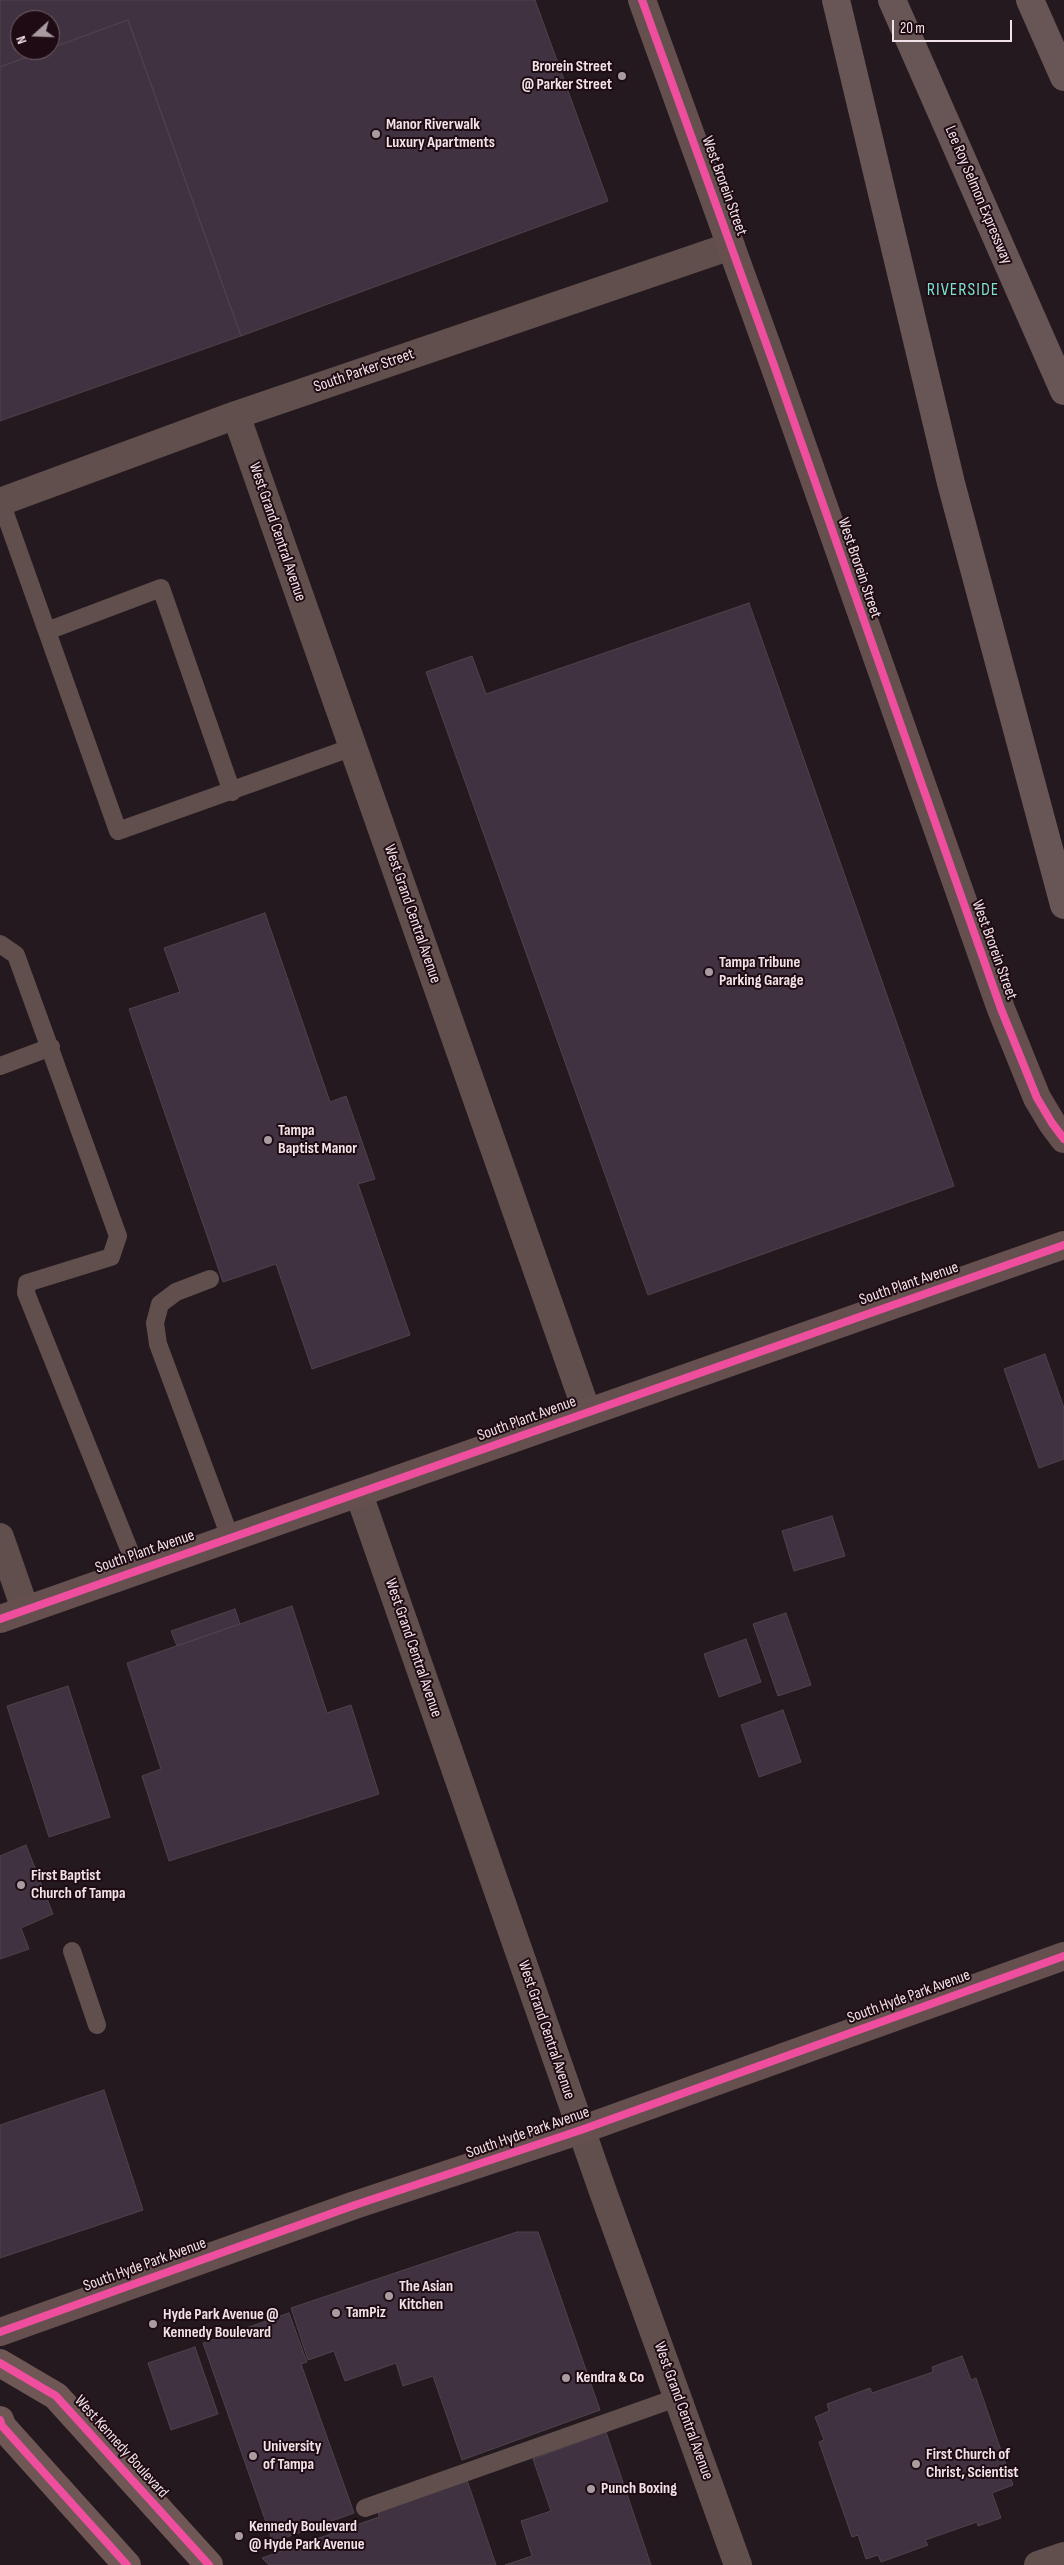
<!DOCTYPE html>
<style>
body{margin:0}
#map{position:relative;width:1064px;height:2565px;overflow:hidden;background:#24191e;font-family:"Sofia Sans Condensed",sans-serif}
canvas{display:block}
.north{position:absolute;left:10px;top:10px;width:50px;height:50px;box-sizing:border-box;background:#1f0b13;border:1px solid #736168;border-radius:50%;rotate:250deg;font-size:14px;font-weight:700;line-height:20px;text-align:center;color:#f1e2e7}
.north::after{content:'';display:block;margin:auto;width:18px;height:22px;background:#a99ca1;clip-path:polygon(50% 0,100% 100%,50% 72%,0 100%)}
.scale{position:absolute;left:892px;top:20px;width:120px;height:22px;box-sizing:border-box;border:2px solid #f1e2e7;border-top:0;padding-left:6px;font-size:15px;line-height:18px;white-space:nowrap;color:#f1e2e7;-webkit-text-stroke:4px #1f0b13;paint-order:stroke}
</style>
<div id="map">
<canvas width="1064" height="2565"></canvas>
<div class="north">N</div>
<div class="scale">20 m</div>
</div>
<script>
const ctx = document.querySelector('canvas').getContext('2d');
ctx.lineJoin = 'round';
function paint(path, color) { ctx.fillStyle = color; ctx.fill(path, 'evenodd'); }
const poly = rows => new Path2D(rows.map(r => 'M' + r).join(''));
function trace(path, color, width, dash) { ctx.strokeStyle = color; ctx.lineWidth = width; ctx.lineCap = dash ? 'butt' : 'round'; ctx.setLineDash(dash || []); ctx.stroke(path); }
function write(font, color, halo, rows, align = 'center') {
  ctx.font = font + ' "Sofia Sans Condensed",sans-serif'; ctx.lineWidth = 4; ctx.setLineDash([]); ctx.textBaseline = 'middle'; ctx.strokeStyle = halo; ctx.fillStyle = color; for (const [text, x, y, turn = 0] of rows) {
    ctx.save(); ctx.translate(x, y); ctx.rotate((+turn || 0) * Math.PI / 180); ctx.textAlign = isNaN(turn) ? turn : align; if (halo) ctx.strokeText(text, 0, 0); ctx.fillText(text, 0, 0); ctx.restore();
  }
}
const building = poly([
 [0,0,535,0,608,201,241,336,128,20,50,48,50,20,20,20,20,50,46,50,0,67,0,0],
 [128,20,241,336,0,421,0,67,128,20],
 [749,603,954,1186,648,1295,426,672,472,656,486,694,749,603],
 [265,913,330,1102,346,1096,375,1179,358,1184,410,1335,312,1369,276,1264,223,1282,129,1009,180,992,164,948,265,913],
 [1045,1354,1064,1408,1064,1459,1039,1468,1004,1369,1045,1354],
 [832,1516,845,1556,794,1571,782,1531,832,1516],
 [292,1606,327,1713,351,1705,379,1794,169,1861,142,1776,161,1769,127,1663,292,1606],
 [235,1609,240,1624,177,1646,171,1631,235,1609],
 [786,1613,811,1685,778,1696,753,1624,786,1613],
 [746,1639,761,1682,719,1697,704,1654,746,1639],
 [68,1686,110,1817,49,1837,7,1706,68,1686],
 [783,1710,801,1762,759,1777,741,1725,783,1710],
 [26,1845,53,1914,21,1928,29,1949,0,1959,0,1856,26,1845],
 [104,2090,143,2210,0,2258,0,2125,104,2090],
 [517,2232,538,2232,600,2410,462,2460,433,2376,403,2386,396,2363,345,2381,334,2351,308,2360,291,2308,517,2232],
 [289,2313,307,2362,301,2364,354,2513,273,2542,203,2343,289,2313],
 [195,2347,218,2414,171,2430,148,2363,195,2347],
 [962,2356,971,2380,976,2378,1013,2485,992,2493,1001,2518,978,2526,977,2522,925,2540,928,2545,881,2562,878,2555,866,2559,858,2535,852,2537,819,2442,824,2440,815,2417,829,2411,827,2404,870,2388,872,2393,933,2372,932,2367,962,2356],
 [606,2432,651,2565,505,2565,532,2556,521,2521,551,2511,533,2459,606,2432],
 [467,2480,496,2565,269,2565,262,2558,379,2517,378,2510,467,2480]
]);
paint(building, '#413241');
trace(building, '#4d444b', 1);
trace(poly([
 [1,502,118,831,353,747],
 [47,631,161,588,232,792],
 [0,944,16,955,118,1236,111,1257,27,1283,26,1293,137,1569],
 [0,1066,51,1047],
 [210,1279,176,1292,160,1304,155,1323,158,1344,230,1537],
 [72,1951,97,2025],
 [365,2508,679,2397]
]), '#614f4d', 18);
trace(poly([
 [236,415,587,1412],
 [0,502,236,415,731,246],
 [359,1494,602,2189,738,2565],
 [0,1537,25,1609],
 [1038,2565,1064,2556]
]), '#614f4d', 28);
trace(poly([
 [642,0,775,368,1001,1009,1037,1098,1052,1123,1064,1139],
 [0,1619,1064,1245],
 [0,2332,355,2205,581,2130,1064,1956]
]), '#65504f', 28);
trace(poly([
 [0,2363,56,2396,209,2565],
 [0,2420,2,2426,127,2565]
]), '#6f5755', 28);
trace(poly([
 [836,0,951,483,1064,905],
 [892,0,1064,391],
 [1030,0,1064,77]
]), '#685555', 28);
trace(poly([
 [642,0,775,368,1001,1009,1037,1098,1052,1123,1064,1139],
 [0,1619,1064,1245],
 [0,2332,355,2205,581,2130,1064,1956],
 [0,2363,56,2396,209,2565],
 [0,2420,2,2426,127,2565]
]), '#ef4d9e', 8);
for (const [x, y, r, color] of [
 [622,76,5,"#a99ca1"],
 [376,134,5,"#a99ca1"],
 [709,972,5,"#a99ca1"],
 [268,1140,5,"#a99ca1"],
 [21,1885,5,"#a99ca1"],
 [389,2296,5,"#a99ca1"],
 [336,2313,5,"#a99ca1"],
 [153,2324,5,"#a99ca1"],
 [566,2378,5,"#a99ca1"],
 [253,2456,5,"#a99ca1"],
 [916,2464,5,"#a99ca1"],
 [591,2489,5,"#a99ca1"],
 [239,2536,5,"#a99ca1"]
]) { const dot = new Path2D(); dot.arc(x, y, r, 0, 2 * Math.PI); ctx.fillStyle = color; ctx.fill(dot); trace(dot, '#1f0b13', 2); }
write('bold 16px', '#f1e2e7', '#1f0b13', [
 ["Brorein Street",612,67,"right"],
 ["@ Parker Street",612,85,"right"],
 ["Manor Riverwalk",386,125],
 ["Luxury Apartments",386,143],
 ["Tampa Tribune",719,963],
 ["Parking Garage",719,981],
 ["Tampa",278,1131],
 ["Baptist Manor",278,1149],
 ["First Baptist",31,1876],
 ["Church of Tampa",31,1894],
 ["The Asian",399,2287],
 ["Kitchen",399,2305],
 ["TamPiz",346,2313],
 ["Hyde Park Avenue @",163,2315],
 ["Kennedy Boulevard",163,2333],
 ["Kendra & Co",576,2378],
 ["University",263,2447],
 ["of Tampa",263,2465],
 ["First Church of",926,2455],
 ["Christ, Scientist",926,2473],
 ["Punch Boxing",601,2489],
 ["Kennedy Boulevard",249,2527],
 ["@ Hyde Park Avenue",249,2545]
], 'left');
write('16px', '#f1e2e7', '#1f0b13', [
 ["West Brorein Street",724,186,70],
 ["Lee Roy Selmon Expressway",978,195,67],
 ["South Parker Street",364,371,-19],
 ["West Grand Central Avenue",277,532,71],
 ["West Brorein Street",859,568,71],
 ["West Grand Central Avenue",412,914,71],
 ["West Brorein Street",994,950,70],
 ["South Plant Avenue",909,1284,-19],
 ["South Plant Avenue",527,1419,-20],
 ["South Plant Avenue",145,1552,-19],
 ["West Grand Central Avenue",413,1648,71],
 ["South Hyde Park Avenue",909,1997,-20],
 ["West Grand Central Avenue",546,2030,71],
 ["South Hyde Park Avenue",528,2133,-19],
 ["South Hyde Park Avenue",145,2265,-20],
 ["West Grand Central Avenue",683,2411,70],
 ["West Kennedy Boulevard",121,2447,48]
]);
ctx.letterSpacing = '1px';
write('18px', '#79e2d4', '#1f0b13', [
 ["RIVERSIDE",963,290]
]);
ctx.letterSpacing = '0px';
</script>
